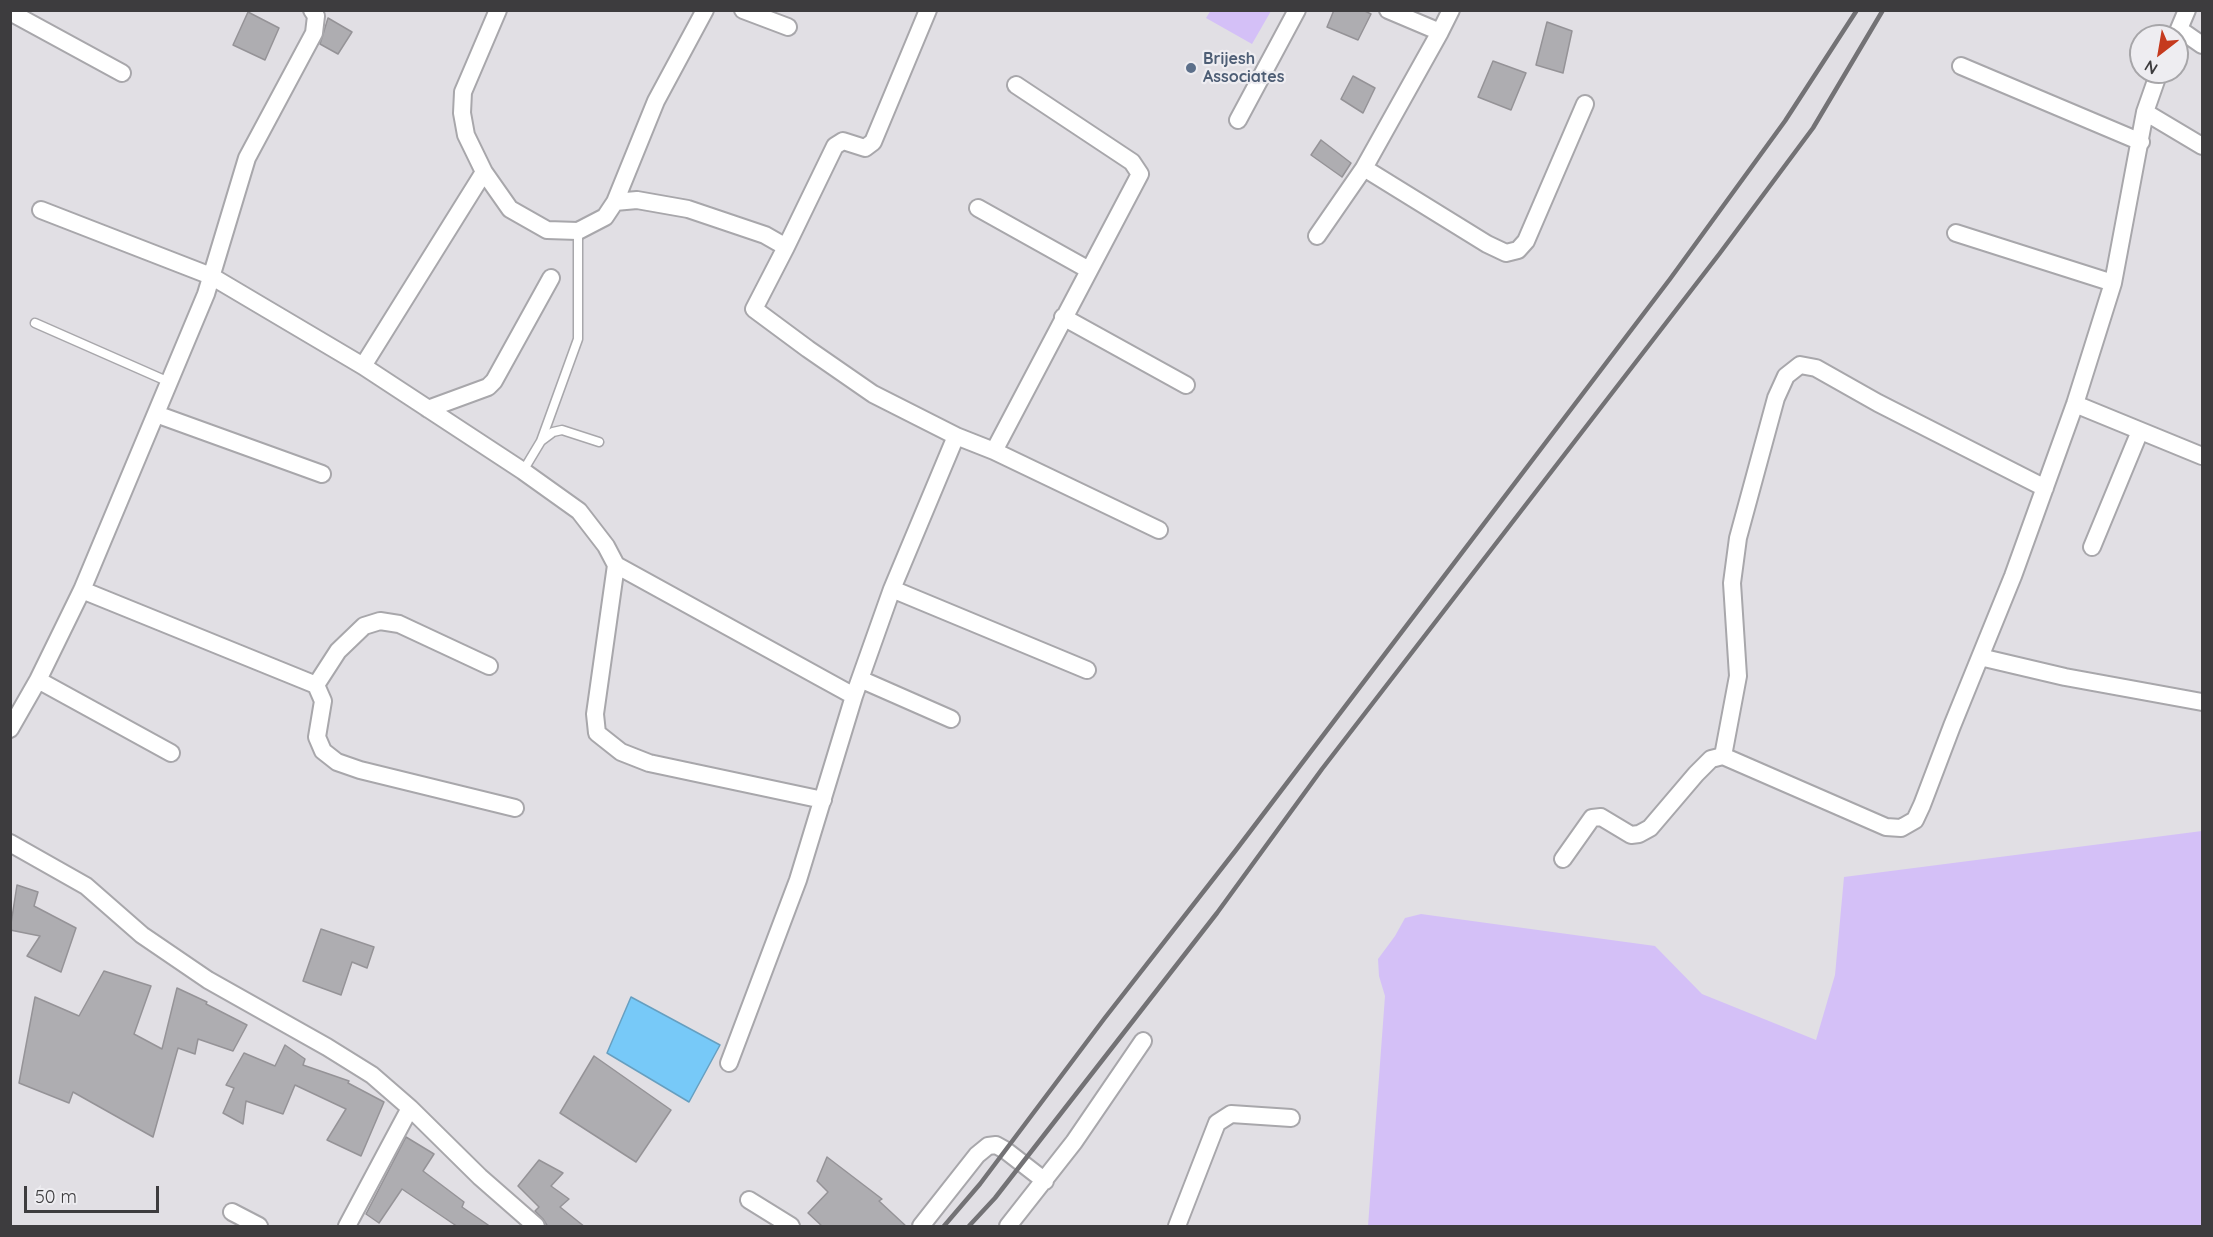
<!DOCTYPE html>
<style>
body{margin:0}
#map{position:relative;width:2213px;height:1237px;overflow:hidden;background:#e1dfe4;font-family:Quicksand,sans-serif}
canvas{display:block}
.frame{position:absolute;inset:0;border:12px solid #3d3c3e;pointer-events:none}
.north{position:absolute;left:2129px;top:24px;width:60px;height:60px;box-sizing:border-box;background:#eeedf1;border:2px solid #a7a6a9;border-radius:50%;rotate:211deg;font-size:16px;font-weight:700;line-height:24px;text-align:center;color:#3d3c3e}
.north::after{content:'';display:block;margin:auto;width:21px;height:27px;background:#c53a1e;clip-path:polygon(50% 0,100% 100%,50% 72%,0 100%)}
.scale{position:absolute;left:24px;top:1186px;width:135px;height:27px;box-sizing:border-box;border:3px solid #3d3c3e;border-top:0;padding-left:8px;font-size:18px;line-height:21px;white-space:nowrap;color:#3d3c3e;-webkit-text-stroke:4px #eeedf1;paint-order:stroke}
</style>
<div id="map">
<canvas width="2213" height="1237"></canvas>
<div class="frame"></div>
<div class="north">N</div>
<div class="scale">50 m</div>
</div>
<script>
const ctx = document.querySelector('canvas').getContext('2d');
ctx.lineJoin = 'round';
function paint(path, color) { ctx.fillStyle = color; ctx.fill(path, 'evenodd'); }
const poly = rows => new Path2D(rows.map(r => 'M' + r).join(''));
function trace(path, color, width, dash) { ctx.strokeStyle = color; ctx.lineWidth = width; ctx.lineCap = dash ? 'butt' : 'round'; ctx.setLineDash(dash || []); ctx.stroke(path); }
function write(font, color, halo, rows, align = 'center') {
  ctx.font = font + ' Quicksand,sans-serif'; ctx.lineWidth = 4.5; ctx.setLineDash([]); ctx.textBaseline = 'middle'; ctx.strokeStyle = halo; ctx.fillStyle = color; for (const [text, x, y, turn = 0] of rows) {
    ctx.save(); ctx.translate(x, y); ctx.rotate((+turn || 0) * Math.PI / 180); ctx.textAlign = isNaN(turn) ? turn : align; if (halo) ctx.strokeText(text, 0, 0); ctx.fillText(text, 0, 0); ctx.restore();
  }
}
paint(poly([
 [1211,10,1271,10,1271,11,1252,44,1206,18],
 [2202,831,2202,1226,1368,1226,1385,996,1379,976,1378,959,1395,936,1405,918,1421,914,1655,946,1702,994,1816,1040,1835,975,1844,877]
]), '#d4c0f7');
const water = poly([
 [631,997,720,1045,689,1102,607,1053,631,997]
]);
paint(water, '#77c9f8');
trace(water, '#669fc0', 1.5);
const building = poly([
 [1334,10,1363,10,1371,14,1358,40,1327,27,1334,10],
 [248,12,279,28,265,60,233,45,248,12],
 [328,18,352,32,338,54,320,44,328,18],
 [1547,22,1572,31,1563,73,1536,65,1547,22],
 [1493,61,1526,73,1511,110,1478,97,1493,61],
 [1353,76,1375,88,1363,113,1341,99,1353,76],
 [1321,140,1351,163,1342,177,1311,155,1321,140],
 [17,885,38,892,34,906,76,928,61,972,27,956,40,936,10,930,17,885],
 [321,929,374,947,367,968,352,962,341,995,303,981,321,929],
 [104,971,151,986,134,1034,162,1049,177,988,207,1002,206,1004,247,1025,233,1051,198,1039,195,1054,178,1048,153,1137,73,1092,69,1103,19,1083,35,997,79,1016,104,971],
 [285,1045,305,1059,303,1065,349,1081,348,1083,384,1102,361,1156,327,1140,346,1109,295,1085,283,1114,246,1101,243,1124,223,1113,234,1088,226,1085,244,1053,275,1066,285,1045],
 [594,1056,671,1110,636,1162,560,1113,594,1056],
 [406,1137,434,1154,423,1171,464,1202,462,1207,491,1227,458,1227,402,1189,379,1223,366,1214,406,1137],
 [827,1157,882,1199,879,1201,907,1227,823,1227,808,1213,828,1192,817,1181,827,1157],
 [539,1160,563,1173,551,1186,569,1199,560,1207,585,1227,548,1227,543,1219,535,1211,539,1207,518,1186,539,1160]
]);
paint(building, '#aeadb1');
trace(building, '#959397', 1.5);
const service = poly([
 [35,323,169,382],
 [541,441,578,339,578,231],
 [523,471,541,441,553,432,562,430,599,442]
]);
const minor = poly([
 [498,10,463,92,462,113,466,135,484,172,510,209,547,230,578,231,605,217,615,202,637,200,688,209,765,235,786,247,754,309,808,349,873,394,956,436,892,589,854,696,616,565],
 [743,10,788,27],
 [1388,10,1440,32,1364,168,1487,244,1506,253,1518,250,1526,241,1585,104],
 [10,12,122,73],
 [2179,29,2202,45],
 [1440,32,1451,10],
 [2176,36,2187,10],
 [1961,66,2141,142],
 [2145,112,2202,146],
 [1238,120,1297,10],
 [615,202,656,101,705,10],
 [978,208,1089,270],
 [41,210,211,276,363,366,523,471,579,511,606,546,616,565,595,714,597,733,621,752,649,763,823,800],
 [1956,233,2113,283],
 [1317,236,1364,168],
 [786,247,835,146,843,141,865,148,873,142,928,10],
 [1063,317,1186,385],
 [363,366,484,172],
 [2075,404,2202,456],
 [428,409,488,387,494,381,551,278],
 [156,414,322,474],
 [956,436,994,451,1159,530],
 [994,451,1140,174,1132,162,1016,85],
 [2092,547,2140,431],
 [892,589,1087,670],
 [82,590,316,685,323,701,317,737,323,751,337,762,360,770,515,808],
 [1980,657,2065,677,2202,702],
 [860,679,951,719],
 [38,680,171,753],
 [316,685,338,651,364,626,380,621,399,624,489,666],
 [10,729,38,680,82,590,206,294,247,158,314,33,316,16,312,10],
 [1723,756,1738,676,1732,583,1738,538,1776,398,1786,376,1800,365,1816,368,1878,403,2045,488],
 [10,843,86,886,142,935,208,980,327,1047,372,1075,410,1108,480,1177,536,1226],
 [1563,859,1592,818,1601,817,1631,835,1639,834,1650,828,1696,774,1711,759,1723,756,1886,827,1901,828,1915,820,1922,805,1952,726,2013,576,2075,404,2113,283,2145,112,2159,72],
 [729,1063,798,880,854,696],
 [749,1200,791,1226],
 [232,1212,259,1226],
 [347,1226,410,1108],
 [921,1226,977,1155,988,1146,996,1145,1005,1150,1045,1181],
 [1008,1226,1074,1142,1143,1041],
 [1177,1226,1217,1123,1231,1114,1291,1118]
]);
trace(service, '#a8a7ab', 11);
trace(minor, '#a8a7ab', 20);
trace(service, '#fff', 8);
trace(minor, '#fff', 16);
trace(poly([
 [944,1226,980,1184,1104,1019,1236,850,1670,279,1785,121,1857,10],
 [969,1226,995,1198,1217,913,1322,769,1720,253,1813,128,1883,10]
]), '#737275', 4.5);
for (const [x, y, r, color] of [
 [1191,68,6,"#5c6f8a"]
]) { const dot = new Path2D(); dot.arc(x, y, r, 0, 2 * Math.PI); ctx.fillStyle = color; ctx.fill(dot); trace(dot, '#eeedf1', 2); }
write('bold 16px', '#4e5e75', '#eeedf1', [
 ["Brijesh",1203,59],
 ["Associates",1203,77]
], 'left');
</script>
